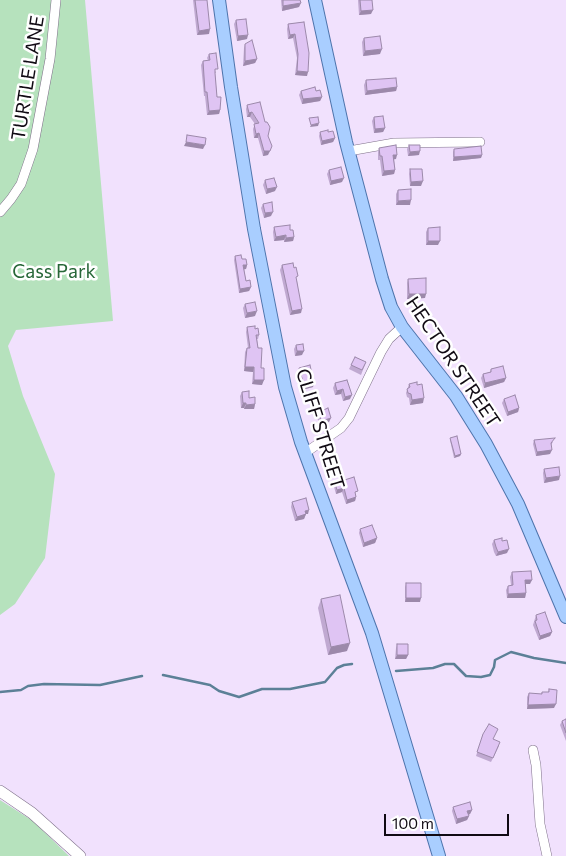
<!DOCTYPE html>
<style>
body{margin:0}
#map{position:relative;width:566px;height:856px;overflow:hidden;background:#f1e1fd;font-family:Commissioner,sans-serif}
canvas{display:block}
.scale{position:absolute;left:384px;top:814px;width:125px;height:22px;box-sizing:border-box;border:2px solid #100a13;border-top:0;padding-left:6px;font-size:15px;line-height:18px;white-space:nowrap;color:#100a13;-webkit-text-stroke:4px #fff;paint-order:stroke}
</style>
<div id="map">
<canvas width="566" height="856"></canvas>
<div class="scale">100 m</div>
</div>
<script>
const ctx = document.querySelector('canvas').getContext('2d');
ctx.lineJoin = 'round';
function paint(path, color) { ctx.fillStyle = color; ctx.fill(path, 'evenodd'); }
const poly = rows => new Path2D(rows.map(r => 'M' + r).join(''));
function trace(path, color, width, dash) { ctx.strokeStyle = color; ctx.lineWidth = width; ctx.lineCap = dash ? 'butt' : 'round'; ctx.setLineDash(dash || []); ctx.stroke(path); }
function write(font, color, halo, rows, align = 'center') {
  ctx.font = font + ' Commissioner,sans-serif'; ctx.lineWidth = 5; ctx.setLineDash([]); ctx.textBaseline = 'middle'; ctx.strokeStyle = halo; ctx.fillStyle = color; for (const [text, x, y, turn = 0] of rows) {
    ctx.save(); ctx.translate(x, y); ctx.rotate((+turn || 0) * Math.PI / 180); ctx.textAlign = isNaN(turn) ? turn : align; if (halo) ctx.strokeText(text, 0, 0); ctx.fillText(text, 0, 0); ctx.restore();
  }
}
paint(poly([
 [0,0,85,0,113,321,16,330,8,346,23,396,55,474,45,558,15,604,0,615],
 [0,800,33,821,69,856,0,856]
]), '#b6e2bd');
trace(poly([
 [396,671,433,668,445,664,454,664,466,676,481,677,490,675,494,667,495,660,511,652,534,658,566,663],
 [163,675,210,685,219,691,239,697,262,689,290,689,325,682,337,668,344,665,352,664],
 [0,692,21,690,28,686,44,684,100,685,142,676]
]), '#5c8097', 2.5);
const minor = poly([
 [349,151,394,143,480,142],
 [0,212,11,199,21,184,33,149,50,59,56,0],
 [305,453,341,428,349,418,381,352,389,339,402,327],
 [533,750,536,765,540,824,547,856]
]);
const secondary = poly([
 [0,791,32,813,80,856]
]);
const primary = poly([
 [219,0,231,87,254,229,285,387,301,442,372,633,439,856],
 [315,0,346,142,382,279,391,307,402,327,456,396,486,444,518,504,566,617]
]);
trace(minor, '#7e7089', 10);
trace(secondary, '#7e7089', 12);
trace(primary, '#4e74ac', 14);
trace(minor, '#fff', 9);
trace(secondary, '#fff', 11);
trace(primary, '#a9ceff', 12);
paint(poly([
 [193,0,207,0,209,34,197,35],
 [281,0,300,0,299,7,282,11],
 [358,0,372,0,371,14,359,15],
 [236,20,247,39,237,41,234,24],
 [304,22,307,76,295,75,297,58,293,38,288,39,287,29,288,24],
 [364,38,380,54,363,56,362,42],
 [245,44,257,59,255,63,243,66,244,48],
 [209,54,216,73,215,73,217,97,220,110,219,114,207,115,205,96,204,96,201,65,203,61,208,60,207,58],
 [366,80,397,87,396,91,365,95,364,85],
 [301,91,316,91,322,97,320,101,302,104,299,95],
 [247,105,268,136,268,155,263,156,258,138,254,138,253,129,255,124,250,117,247,117,246,109],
 [374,117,385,128,383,132,374,133,372,121],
 [320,132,328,132,335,138,333,142,321,145,319,136],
 [409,145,419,155,408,156,407,149],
 [379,148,396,159,394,159,395,170,394,174,382,176,380,160,378,160,378,152],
 [454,149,482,155,481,158,453,161,453,152],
 [410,169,421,186,410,186,409,174],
 [329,170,342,182,330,185,327,174],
 [265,180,275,191,266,194,263,185],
 [398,190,410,205,396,205,396,194],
 [263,204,271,216,264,218,261,208],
 [274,227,290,230,294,237,293,241,284,242,284,240,274,241,273,232],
 [428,228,438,245,426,245,426,232],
 [235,256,242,259,247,265,246,269,244,269,246,281,251,287,249,291,239,293,234,260],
 [282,265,297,281,301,313,290,315,280,270],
 [408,279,425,298,407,299,407,283],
 [245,304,255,316,245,318,243,308],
 [247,327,255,329,259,335,258,339,257,339,261,368,262,385,252,384,253,372,244,371,245,352,247,348,248,348,246,332],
 [296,345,302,355,295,356,294,349],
 [355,357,366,362,361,375,349,369],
 [299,368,314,383,313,387,302,390,298,372],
 [491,369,506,378,504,382,484,388,481,378,483,374,490,372],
 [347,380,350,399,343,401,341,394,335,395,333,388,335,383],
 [409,384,423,403,410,405,409,398,407,397,406,393],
 [242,392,255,404,254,409,244,409,244,408,241,408,240,396],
 [504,399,519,408,518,412,507,416,502,403],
 [319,412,329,422,319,425,317,416],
 [450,438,461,454,460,456,454,458,450,440],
 [534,440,553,442,551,445,550,454,536,456,533,444],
 [544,469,559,480,544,483,543,473],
 [335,483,356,495,356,497,355,501,346,504,342,492,336,494,334,487],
 [292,502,308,514,306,514,304,519,295,521,291,507],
 [360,529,377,538,375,543,363,547,359,533],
 [494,540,507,553,496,556,494,552,492,544],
 [512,572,530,584,526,584,526,593,525,598,507,598,506,590,508,586,511,585,510,577],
 [406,583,420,602,405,602,405,587],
 [321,599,347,651,328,655,318,608],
 [536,615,552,632,550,636,539,640,533,625],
 [397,644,408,655,406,659,395,659,396,648],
 [549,689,554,708,527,709,527,697,529,693,541,694,542,692,548,692],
 [566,719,566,741,560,725,562,721],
 [483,734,493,739,499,746,491,762,476,756],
 [453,807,472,810,470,814,468,815,469,816,467,820,456,824,452,811]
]), '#c0a9d1');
paint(poly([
 [301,3,299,7,282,11,283,6],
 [373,10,371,14,359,15,361,11],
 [210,29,209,34,197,35,199,31],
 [295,34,293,38,288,39,290,35],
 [248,35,247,39,237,41,238,36],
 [382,49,380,54,363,56,365,51],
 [257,59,255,63,243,66,245,61],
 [297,71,308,72,307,76,295,75],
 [397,87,396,91,365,95,367,91],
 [322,97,320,101,302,104,303,99],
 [220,110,219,114,207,115,209,111],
 [252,112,250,117,247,117,249,113],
 [319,123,318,126,310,127,311,125],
 [385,128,383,132,374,133,375,129],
 [259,133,258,138,254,138,256,134],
 [335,138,333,142,321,145,322,141],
 [186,142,205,145,203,149,184,146],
 [264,151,270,151,268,155,263,156],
 [420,151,419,155,408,156,410,152],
 [393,155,397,155,396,159,391,160],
 [482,155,481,158,453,161,454,157],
 [395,170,394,174,382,176,384,171],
 [344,178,342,182,330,185,331,181],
 [423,181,421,186,410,186,411,182],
 [277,187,275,191,266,194,267,189],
 [411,200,410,205,396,205,398,201],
 [273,212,271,216,264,218,265,213],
 [286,235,284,240,274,241,276,237],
 [294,237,293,241,284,242,286,238],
 [428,241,440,241,438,245,426,245],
 [243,265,247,265,246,269,241,270],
 [251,287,249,291,239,293,240,289],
 [409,294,426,294,425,298,407,299],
 [302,309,301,313,290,315,292,311],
 [257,311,255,316,245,318,247,313],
 [297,351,304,351,302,355,295,356],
 [245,367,254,367,253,372,244,371],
 [506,378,504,382,484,388,485,383],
 [254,380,264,380,262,385,252,384],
 [314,383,313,387,302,390,304,385],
 [343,389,341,394,335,395,337,391],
 [352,395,350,399,343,401,345,397],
 [424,398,423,403,410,405,412,400],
 [243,403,246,403,244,408,241,408],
 [255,404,254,409,244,409,246,405],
 [519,408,518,412,507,416,508,412],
 [331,418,329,422,319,425,321,421],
 [552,450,550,454,536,456,537,452],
 [461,454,460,456,454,458,455,456],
 [560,476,559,480,544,483,546,478],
 [344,488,342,492,336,494,337,490],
 [356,497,355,501,346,504,347,500],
 [309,510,308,514,306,514,304,519,295,521,297,517,305,511],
 [377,538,375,543,363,547,364,543],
 [509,549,507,553,496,556,498,552],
 [525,580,532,580,530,584,524,584],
 [526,593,525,598,507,598,508,594],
 [406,598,421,598,420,602,405,602],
 [552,632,550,636,539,640,540,636],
 [350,643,347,651,328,655,331,647],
 [397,655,408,655,406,659,395,659],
 [556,704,554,708,527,709,528,705],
 [472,810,470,814,466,816,467,811],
 [469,816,467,820,456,824,457,819]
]), '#9c89aa');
const building = poly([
 [195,0,207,0,210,29,199,31,195,0],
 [283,0,300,0,301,3,283,6,283,0],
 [360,0,372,0,373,10,361,11,360,0],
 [246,19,248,35,238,36,236,20,246,19],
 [304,22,309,53,308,72,297,71,298,54,295,34,290,35,288,24,304,22],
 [380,36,382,49,365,51,364,38,380,36],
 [252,40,257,59,245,61,245,44,252,40],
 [216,53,218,69,215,69,215,73,217,97,221,97,220,110,209,111,207,92,205,92,203,61,210,60,209,54,216,53],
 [396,78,397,87,367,91,366,80,396,78],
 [315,87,316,91,320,90,322,97,303,99,301,91,315,87],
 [260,102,265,122,267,122,270,127,268,136,272,146,270,151,264,151,259,133,256,134,254,124,259,123,252,112,249,113,247,105,260,102],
 [383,116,385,128,375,129,374,117,383,116],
 [318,117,319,123,311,125,309,118,318,117],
 [328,130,328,132,333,131,335,138,322,141,320,132,328,130],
 [187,135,206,138,205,145,186,142,187,135],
 [396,145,397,155,393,155,395,170,384,171,382,156,380,156,379,148,396,145],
 [409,145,420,145,420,151,410,152,409,145],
 [481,146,482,155,454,157,454,149,481,146],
 [341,167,344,178,331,181,329,170,341,167],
 [410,169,422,169,423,181,411,182,410,169],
 [274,178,277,187,267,189,265,180,274,178],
 [411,189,411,200,398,201,398,190,411,189],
 [272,202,273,212,265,213,263,204,272,202],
 [290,225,290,230,293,230,294,237,286,238,286,235,276,237,274,227,290,225],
 [440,227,440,241,428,241,428,228,440,227],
 [241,255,242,259,246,259,247,265,243,265,246,281,250,280,251,287,240,289,235,256,241,255],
 [293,263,294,268,296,267,298,276,296,277,302,309,292,311,282,265,293,263],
 [426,278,426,294,409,294,408,279,426,278],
 [255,302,257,311,247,313,245,304,255,302],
 [255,326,255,329,258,328,259,335,256,335,258,348,262,348,261,368,264,368,264,380,254,380,254,367,245,367,247,348,250,348,247,327,255,326],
 [303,344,304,351,297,351,296,345,303,344],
 [355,357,366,362,362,370,351,365,355,357],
 [310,365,314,383,304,385,299,368,310,365],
 [503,366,506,378,485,383,483,374,491,372,491,369,503,366],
 [347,380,352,395,345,397,343,389,337,391,335,383,347,380],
 [417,382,417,385,422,384,424,398,412,400,411,394,408,393,407,389,410,387,409,384,417,382],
 [249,391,249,398,255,397,255,404,246,405,246,403,243,403,242,392,249,391],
 [515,395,519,408,508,412,504,399,515,395],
 [328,408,331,418,321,421,319,412,328,408],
 [457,436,461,454,455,456,450,438,457,436],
 [555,438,551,443,552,450,537,452,534,440,555,438],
 [559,467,560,476,546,478,544,469,559,467],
 [354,477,358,491,355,492,356,497,347,500,344,488,337,490,335,483,354,477],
 [306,498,309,510,305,511,306,514,297,517,292,502,306,498],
 [372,525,377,538,364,543,360,529,372,525],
 [502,538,502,541,507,540,509,549,498,552,496,547,494,540,502,538],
 [531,571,532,580,525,580,526,593,508,594,508,586,513,585,512,572,531,571],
 [406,583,421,583,421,598,406,598,406,583],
 [340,595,350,643,331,647,321,599,340,595],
 [545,612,552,632,540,636,535,621,537,620,536,615,545,612],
 [397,644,408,644,408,655,397,655,397,644],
 [549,689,557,690,556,704,528,705,529,693,542,694,542,692,549,692,549,689],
 [566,719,566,733,562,721,566,719],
 [489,724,498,729,493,739,500,742,493,758,477,752,483,734,489,724],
 [470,802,472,810,467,811,469,816,457,819,453,807,470,802]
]);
paint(building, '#dfc4f3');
trace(building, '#9c89aa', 1);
write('19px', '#100a13', '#fff', [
 ["TURTLE LANE",28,78,-81],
 ["HECTOR STREET",453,362,56],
 ["CLIFF STREET",320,429,73]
]);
write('19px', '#276738', '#fff', [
 ["Cass Park",54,272]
]);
</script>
